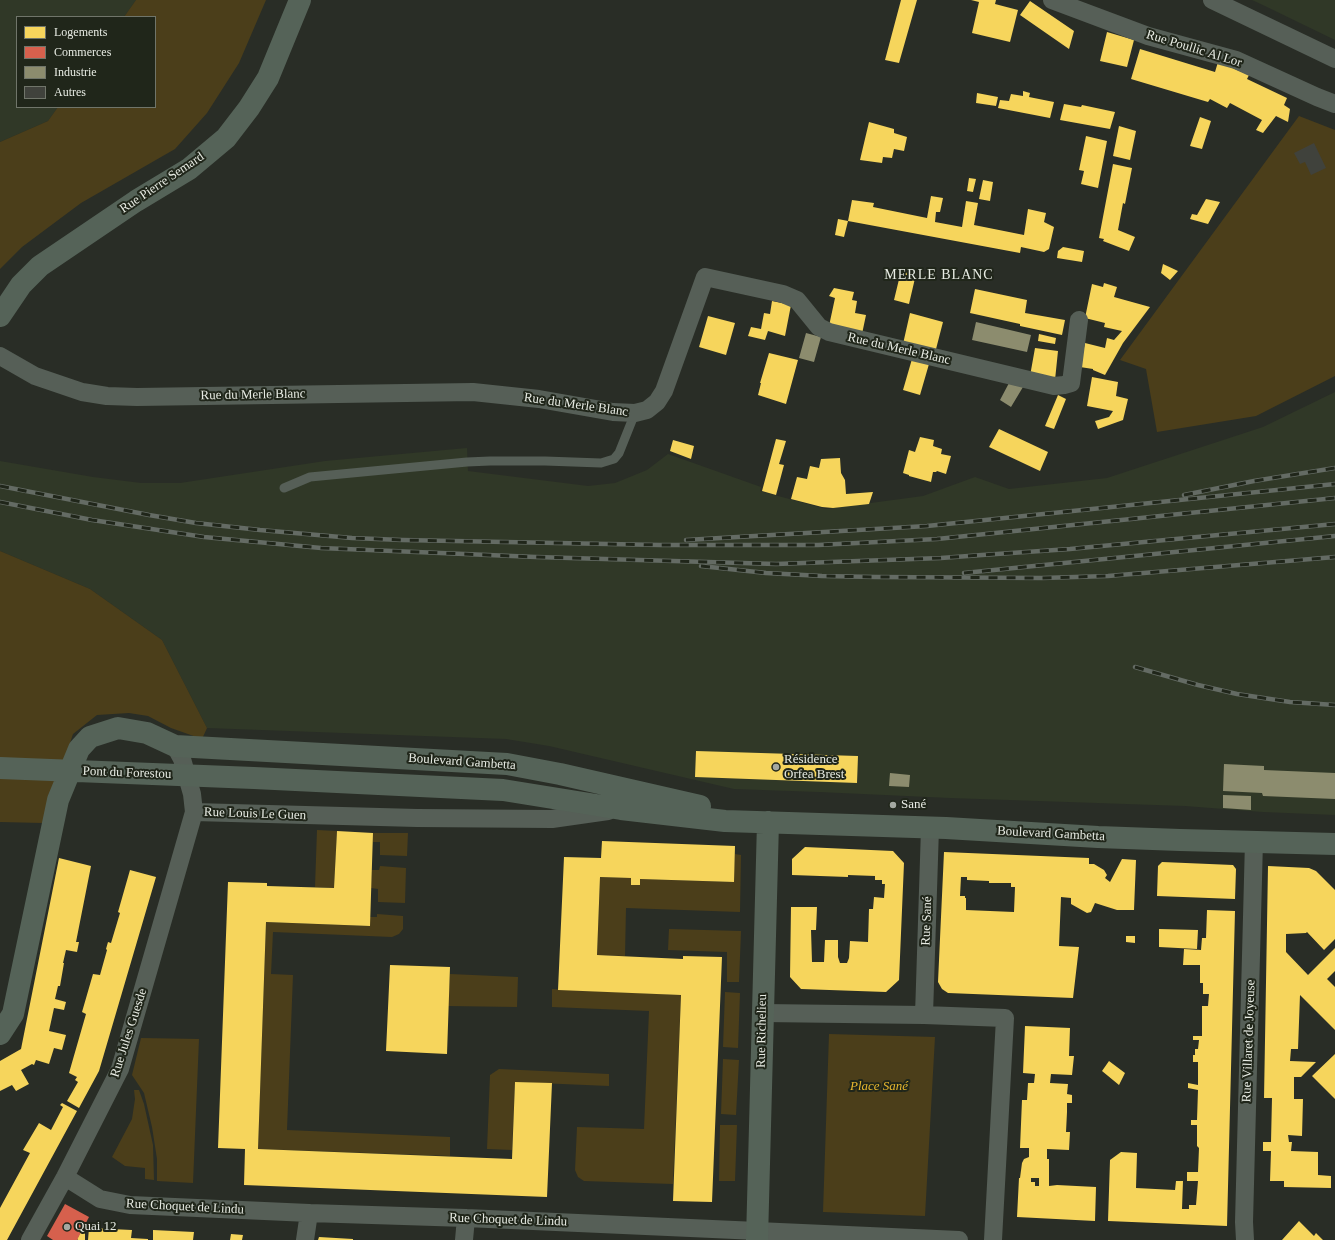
<!DOCTYPE html>
<meta charset="utf-8">
<style>
body{margin:0}
#map{position:relative;width:1335px;height:1240px;overflow:hidden;background:#292d26;font-family:Georgia,serif}
canvas{display:block}
.legend{position:absolute;left:16px;top:16px;width:140px;height:92px;box-sizing:border-box;background:#20261a;border:1px solid #70756a;margin:0;padding:5px 7px;list-style:none;font-size:12px;color:#e7ebe3}
.legend li{display:flex;align-items:center;gap:8px;height:20px}
.legend b{width:20px;border:1px solid #70756a}
</style>
<div id="map">
<canvas width="1335" height="1240"></canvas>
<ul class="legend">
<li><b style="height:11px;background:#f6d55c"></b>Logements</li>
<li><b style="height:11px;background:#d6604d"></b>Commerces</li>
<li><b style="height:11px;background:#8c8c6e"></b>Industrie</li>
<li><b style="height:11px;background:#40423c"></b>Autres</li>
</ul>
</div>
<script>
const ctx = document.querySelector('canvas').getContext('2d');
ctx.lineJoin = 'round';
function paint(path, color) { ctx.fillStyle = color; ctx.fill(path, 'evenodd'); }
const poly = rows => new Path2D(rows.map(r => 'M' + r).join(''));
function trace(path, color, width, dash) { ctx.strokeStyle = color; ctx.lineWidth = width; ctx.lineCap = dash ? 'butt' : 'round'; ctx.setLineDash(dash || []); ctx.stroke(path); }
function write(font, color, halo, rows, align = 'center') {
  ctx.font = font + ' Georgia,serif'; ctx.lineWidth = 4; ctx.setLineDash([]); ctx.textBaseline = 'middle'; ctx.strokeStyle = halo; ctx.fillStyle = color; for (const [text, x, y, turn = 0] of rows) {
    ctx.save(); ctx.translate(x, y); ctx.rotate((+turn || 0) * Math.PI / 180); ctx.textAlign = isNaN(turn) ? turn : align; if (halo) ctx.strokeText(text, 0, 0); ctx.fillText(text, 0, 0); ctx.restore();
  }
}
paint(poly([
 [0,0,136,0,124,17,17,17,17,107,58,107,48,121,0,142],
 [1252,0,1335,0,1335,40,1267,7],
 [1335,392,1335,815,1263,812,1185,806,950,798,819,792,734,789,549,746,506,739,207,728,162,640,90,589,0,551,0,461,93,477,141,483,180,483,325,461,467,448,468,471,588,486,615,483,647,470,668,454,761,487,760,491,826,509,923,496,975,477,1009,489,1107,478,1263,427]
]), '#303827');
paint(poly([
 [136,0,266,0,239,63,207,113,175,149,81,203,22,247,0,269,0,142,48,121,58,107,155,107,155,17,124,17],
 [1299,116,1335,130,1335,376,1256,416,1157,432,1146,369,1120,360],
 [0,551,90,589,162,640,207,728,202,739,171,728,148,716,129,713,97,715,73,734,43,823,0,822],
 [317,830,337,831,334,888,315,887],
 [373,833,408,833,407,856,380,855,380,842,373,842],
 [735,854,741,855,740,912,626,908,625,956,597,955,600,877,631,878,631,885,640,885,640,879,733,882],
 [380,866,406,868,405,903,378,902,378,889,371,888,372,870,379,870],
 [377,914,403,916,403,929,399,934,392,937,273,932,271,974,293,975,287,1130,450,1137,450,1156,258,1149,266,922,369,926,370,917,377,917],
 [669,929,741,931,739,982,727,982,727,952,668,950],
 [450,974,518,977,517,1007,448,1006],
 [552,989,681,995,673,1184,584,1181,578,1177,575,1170,577,1127,644,1129,649,1011,552,1007],
 [725,992,740,993,738,1048,723,1047],
 [829,1034,935,1037,925,1216,823,1212],
 [141,1038,199,1039,193,1183,157,1181,157,1159,152,1127,144,1093,132,1075],
 [723,1059,739,1060,736,1115,721,1114],
 [499,1069,609,1074,609,1086,515,1082,512,1150,487,1149,490,1075],
 [134,1090,139,1090,144,1104,153,1145,154,1180,145,1179,145,1168,125,1166,112,1157,132,1119,135,1099],
 [720,1125,737,1125,735,1181,719,1181]
]), '#4b3e1a');
paint(poly([
 [901,0,917,0,899,63,885,60],
 [971,0,996,0,995,4,1018,10,1010,42,972,33,979,2],
 [1030,1,1074,31,1069,49,1020,15],
 [1107,32,1134,40,1127,67,1100,61],
 [1140,49,1215,72,1218,62,1249,75,1247,79,1287,98,1284,105,1290,109,1288,122,1276,116,1263,133,1256,130,1262,120,1230,103,1227,108,1210,99,1208,102,1131,79],
 [1023,91,1030,93,1029,97,1054,102,1050,118,998,108,1000,100,1009,101,1011,94,1023,96],
 [977,93,998,97,996,106,976,103],
 [1064,104,1081,107,1082,105,1115,112,1110,129,1060,120],
 [1200,117,1211,121,1202,149,1190,146],
 [869,122,894,129,894,133,907,137,904,151,894,149,892,158,883,157,882,163,860,160],
 [1119,126,1136,131,1130,160,1113,156],
 [1086,136,1107,141,1098,188,1081,184,1084,171,1079,170],
 [1113,164,1132,168,1125,204,1123,203,1118,230,1135,237,1129,251,1103,241,1104,239,1099,238],
 [969,178,976,179,973,192,967,191],
 [983,180,993,182,990,201,979,199],
 [931,196,943,198,940,212,936,212,935,222,962,227,966,201,978,203,974,225,1024,235,1028,209,1046,213,1044,222,1054,227,1049,249,1044,252,1021,247,1020,253,848,221,852,200,874,203,873,207,927,218],
 [1206,199,1220,202,1208,224,1190,219,1192,214,1197,215],
 [838,219,848,221,844,237,835,235],
 [1063,247,1084,251,1082,262,1057,258,1058,251],
 [1163,264,1178,271,1170,280,1161,273],
 [901,271,916,274,909,304,894,300],
 [1104,283,1117,287,1114,297,1150,307,1123,343,1105,375,1093,370,1093,369,1080,367,1085,343,1105,348,1107,338,1114,340,1122,331,1104,327,1105,323,1085,318,1092,284,1103,287],
 [834,288,854,292,852,300,857,301,855,313,866,315,862,334,829,326,835,298,829,296],
 [975,289,1027,300,1025,313,1065,320,1062,335,1020,326,1020,324,970,313],
 [772,301,791,305,785,336,768,331,765,340,748,336,751,327,761,329,764,313,770,314],
 [910,313,943,322,935,353,903,344],
 [708,316,735,323,726,355,699,347],
 [1039,334,1056,338,1055,344,1038,341],
 [1035,348,1058,351,1055,380,1030,376],
 [769,353,798,360,786,404,758,395,761,383,760,383],
 [912,359,929,364,920,395,903,390],
 [1092,377,1118,382,1116,396,1128,399,1123,420,1098,429,1095,421,1109,417,1113,411,1087,406],
 [1058,395,1066,399,1054,429,1045,426],
 [999,429,1048,452,1040,471,989,447],
 [920,437,934,440,933,446,942,449,941,454,951,456,946,474,937,471,936,472,933,472,931,482,909,476,909,475,903,473,909,450,915,452],
 [776,439,786,441,779,464,784,465,776,495,762,491],
 [673,440,694,446,691,459,670,451],
 [840,458,841,473,845,480,846,494,873,492,869,504,833,508,822,507,791,499,797,477,807,479,810,466,819,468,821,459],
 [696,751,858,756,857,783,695,777],
 [337,831,373,833,370,926,266,922,258,1149,512,1159,515,1082,552,1083,547,1197,244,1185,245,1149,218,1148,228,882,267,883,267,886,334,888],
 [602,841,735,846,734,882,640,879,640,885,631,885,631,878,600,877,597,955,683,959,683,956,722,957,712,1202,673,1201,681,995,558,990,564,857,601,858],
 [805,847,893,851,904,863,899,980,886,992,801,989,790,977,791,907,817,907,816,930,811,930,812,962,824,962,825,940,838,940,838,957,840,963,847,963,849,958,850,941,868,942,869,909,873,909,874,897,884,898,885,884,882,884,882,880,875,880,875,876,848,875,848,877,792,875,792,859],
 [944,852,1089,858,1089,864,1094,864,1104,870,1107,875,1105,878,1110,882,1122,859,1136,860,1134,910,1117,910,1095,903,1091,912,1087,913,1071,904,1071,898,1061,897,1059,946,1079,947,1073,998,948,993,942,989,938,982],
 [961,877,967,877,967,880,989,881,989,883,1011,883,1011,887,1015,887,1014,912,966,910,966,898,965,898,965,896,960,896],
 [59,858,91,866,76,942,79,942,77,952,66,950,63,963,64,963,60,986,58,986,55,999,66,1002,64,1010,54,1008,49,1031,66,1035,62,1050,54,1048,49,1064,36,1060,34,1065,32,1064,21,1070,29,1084,16,1091,12,1085,0,1091,0,1061,21,1049],
 [1162,862,1233,865,1236,869,1235,899,1157,896,1158,866],
 [1268,866,1309,868,1316,871,1335,890,1335,939,1324,950,1307,932,1306,933,1286,934,1286,952,1308,975,1335,948,1335,971,1327,979,1335,987,1335,1030,1300,995,1298,1049,1291,1049,1290,1061,1316,1062,1301,1077,1294,1077,1294,1099,1303,1099,1302,1136,1288,1135,1289,1142,1292,1142,1291,1151,1318,1152,1318,1175,1331,1176,1331,1188,1284,1187,1284,1181,1270,1181,1271,1151,1263,1151,1263,1142,1271,1142,1272,1098,1264,1098],
 [130,870,156,877,99,1071,79,1108,67,1101,78,1082,75,1080,77,1077,69,1073,86,1014,82,1012,93,974,100,975,107,950,106,949,108,942,111,943,120,913,118,912],
 [1207,910,1235,911,1227,1226,1108,1221,1110,1160,1121,1152,1137,1153,1136,1188,1175,1190,1176,1181,1183,1181,1182,1209,1189,1209,1189,1205,1196,1205,1198,1181,1187,1181,1187,1172,1198,1172,1199,1148,1197,1146,1197,1125,1191,1125,1191,1120,1197,1120,1198,1090,1188,1088,1188,1083,1198,1085,1198,1062,1193,1062,1193,1055,1195,1055,1195,1049,1198,1049,1199,1040,1193,1040,1193,1036,1202,1036,1202,1006,1208,1006,1209,994,1203,994,1203,983,1200,983,1200,965,1183,965,1184,949,1201,950,1202,938,1206,938],
 [1159,929,1198,930,1197,949,1159,947],
 [1126,936,1135,936,1135,943,1126,942],
 [390,965,450,967,447,1054,386,1051],
 [1025,1026,1070,1028,1069,1056,1074,1056,1072,1075,1051,1074,1050,1083,1068,1084,1067,1094,1072,1095,1072,1103,1067,1103,1067,1112,1066,1132,1070,1132,1069,1150,1047,1149,1047,1159,1049,1159,1049,1186,1057,1185,1096,1187,1095,1221,1017,1217,1019,1178,1020,1178,1022,1163,1024,1159,1029,1157,1029,1148,1020,1148,1022,1100,1027,1100,1028,1083,1034,1083,1035,1074,1023,1073],
 [1031,1178,1039,1178,1039,1186,1035,1186,1035,1182,1031,1182],
 [1335,1054,1335,1099,1312,1076],
 [1109,1061,1125,1073,1119,1085,1102,1071],
 [62,1103,77,1111,7,1240,0,1240,0,1208,30,1153,23,1150,39,1123,51,1130,63,1107,60,1105],
 [1299,1221,1314,1236,1316,1233,1323,1240,1282,1240],
 [83,1227,85,1228,85,1240,78,1240,77,1239],
 [89,1228,132,1230,131,1238,148,1239,148,1240,88,1240],
 [153,1230,194,1232,193,1240,153,1240],
 [231,1234,243,1235,242,1240,230,1240],
 [319,1237,353,1239,353,1240,318,1240]
]), '#f6d55c');
paint(poly([
 [65,1204,89,1217,77,1240,53,1240,47,1236]
]), '#d6604d');
paint(poly([
 [976,322,1031,335,1027,352,972,340],
 [806,333,821,337,814,362,799,358],
 [1009,383,1023,387,1011,407,1000,400],
 [1224,764,1264,766,1264,770,1335,773,1335,799,1263,796,1262,793,1223,791],
 [890,773,910,775,909,787,889,786],
 [1223,795,1251,796,1251,810,1223,808]
]), '#8c8c6e');
paint(poly([
 [1314,143,1326,168,1311,175,1305,162,1300,164,1294,153]
]), '#40423c');
trace(poly([
 [284,488,310,477,467,462,490,461,545,461,601,463,614,459,619,453,635,413]
]), '#565f57', 9);
trace(poly([
 [1052,0,1148,36,1236,60,1317,97,1335,104],
 [1212,0,1335,59],
 [0,356,35,376,82,392,107,396,137,397,473,392,539,399,613,412,635,413,647,410,657,402,664,391,705,277,783,294,797,300,819,327,829,332,1054,386,1064,385,1071,383,1079,320],
 [194,812,417,818,552,819,608,811],
 [763,1013,924,1015,1005,1018,993,1240],
 [924,1015,930,828],
 [65,1177,100,1199,130,1205,309,1213,466,1218,959,1240],
 [30,1240,65,1177,120,1069,194,812,192,794,182,759,175,746],
 [305,1240,309,1213],
 [464,1240,466,1218],
 [1245,1240,1244,1222,1254,841]
]), '#565f57', 18);
trace(poly([
 [0,316,21,285,40,266,136,201,189,169,226,138,249,108,268,78,300,0],
 [0,768,254,778,503,790,621,809,725,821,946,828,1098,837,1180,840,1335,844],
 [0,1034,13,1014,58,800,79,749,90,737,118,728,147,733,175,746,507,764,560,774,700,806],
 [757,1240,768,822]
]), '#556358', 22);
const rail = poly([
 [0,486,149,515,196,523,260,530,352,538,402,540,660,545,818,545,937,539,1335,498],
 [1184,495,1254,481,1335,468],
 [0,502,92,520,145,528,204,537,321,548,536,557,776,564,941,558,982,555,1070,549,1335,524],
 [686,540,927,526,1335,484],
 [701,566,766,573,822,576,876,577,1042,578,1108,576,1335,557],
 [964,573,1335,536],
 [1135,667,1198,685,1237,694,1290,702,1335,705]
]);
trace(rail, '#646b64', 4.5);
trace(rail, '#20261a', 3, [9]);
for (const [x, y, r, color] of [
 [776,767,4,"#a4a8a1"],
 [893,805,4,"#a4a8a1"],
 [67,1227,4,"#a4a8a1"]
]) { const dot = new Path2D(); dot.arc(x, y, r, 0, 2 * Math.PI); ctx.fillStyle = color; ctx.fill(dot); trace(dot, '#20261a', 1.5); }
write('13px', '#e7ebe3', '#20261a', [
 ["Rue Poullic Al Lor",1194,49,17],
 ["Rue Pierre Semard",162,183,-34],
 ["Rue du Merle Blanc",899,349,13],
 ["Rue du Merle Blanc",253,395,-1],
 ["Rue du Merle Blanc",576,405,8],
 ["Boulevard Gambetta",462,762,4],
 ["Pont du Forestou",127,773,2],
 ["Rue Louis Le Guen",255,814,2],
 ["Boulevard Gambetta",1051,834,3],
 ["Rue Sané",927,921,-88],
 ["Rue Richelieu",762,1031,-89],
 ["Rue Jules Guesde",129,1033,-72],
 ["Rue Villaret de Joyeuse",1249,1041,-88],
 ["Rue Choquet de Lindu",185,1207,3],
 ["Rue Choquet de Lindu",508,1220,2]
]);
write('13px', '#e7ebe3', '#20261a', [
 ["Résidence",784,760],
 ["Orfea Brest",784,775],
 ["Sané",901,805],
 ["Quai 12",75,1227]
], 'left');
write('italic 13px', '#e7b72e', '#20261a', [
 ["Place Sané",879,1087]
]);
ctx.letterSpacing = '1px';
write('14px', '#e7ebe3', '#20261a', [
 ["MERLE BLANC",939,275]
]);
ctx.letterSpacing = '0px';
</script>
